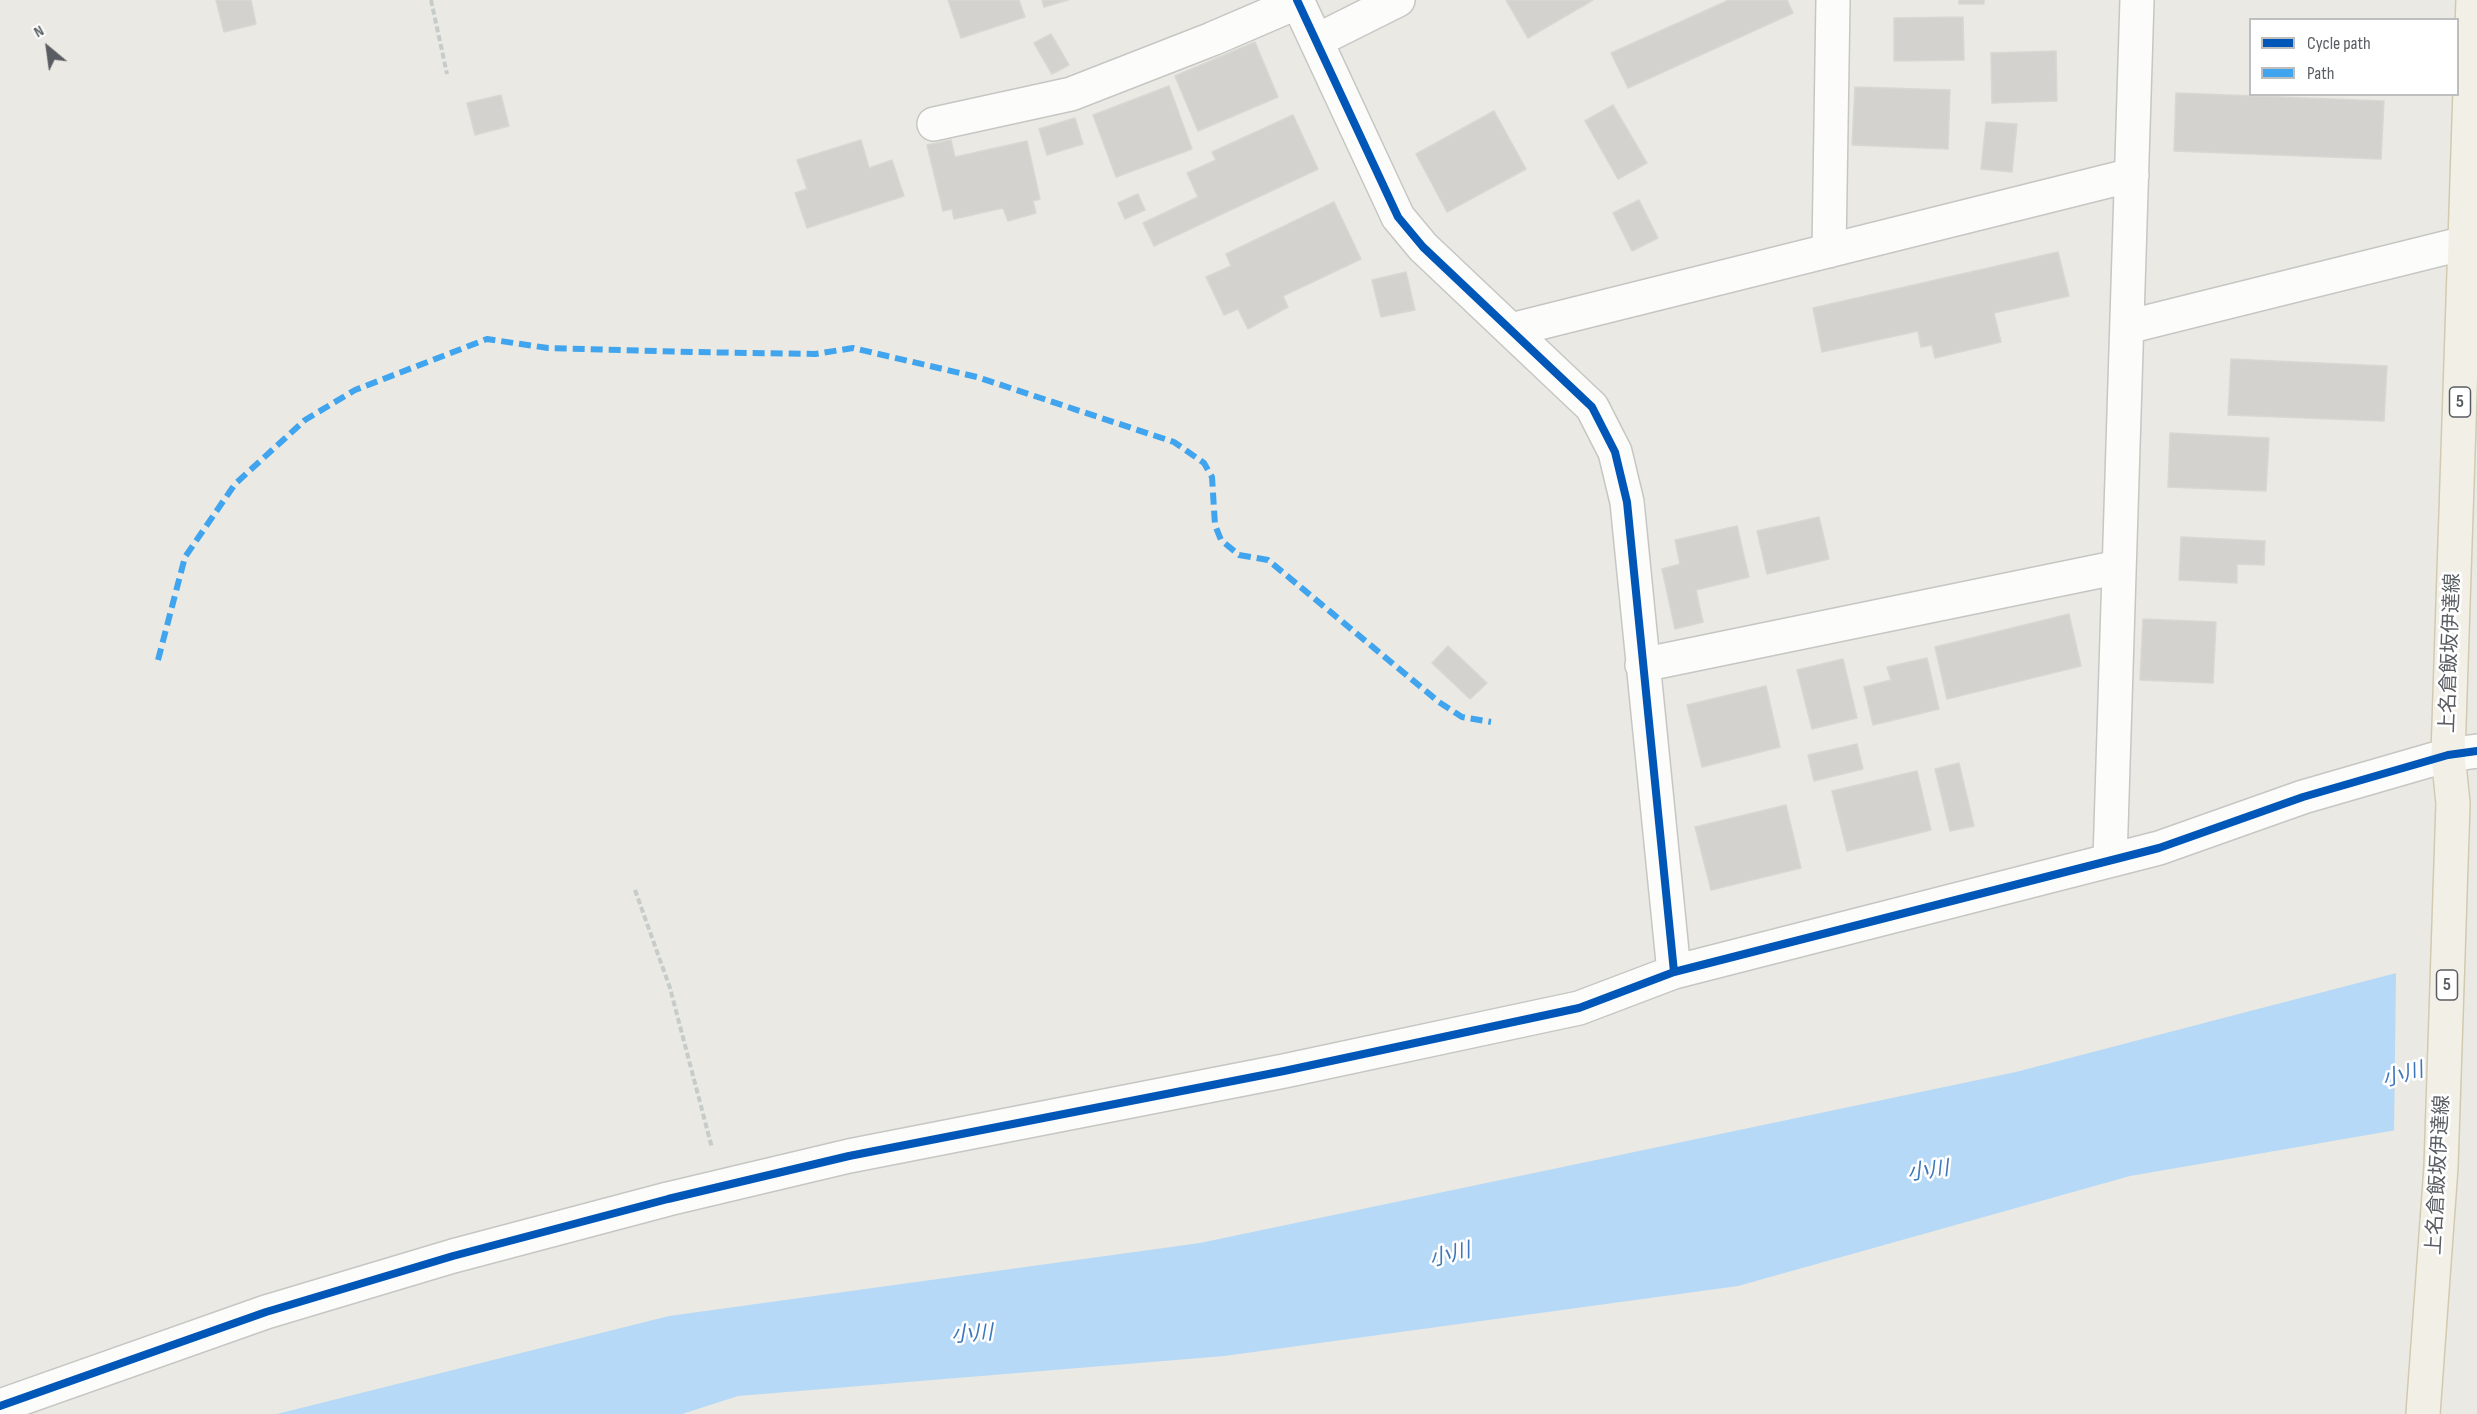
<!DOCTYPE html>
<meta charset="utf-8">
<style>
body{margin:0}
#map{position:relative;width:2477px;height:1414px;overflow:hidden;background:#eae9e3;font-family:"Sofia Sans Condensed",sans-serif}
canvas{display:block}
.legend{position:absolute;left:2249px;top:18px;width:210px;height:78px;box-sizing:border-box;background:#fff;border:2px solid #bdbec0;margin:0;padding:8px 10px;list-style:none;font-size:18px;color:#595d62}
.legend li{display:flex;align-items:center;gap:12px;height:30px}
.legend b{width:30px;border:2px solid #bdbec0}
.north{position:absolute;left:18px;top:18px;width:60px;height:60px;-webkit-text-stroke:4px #fff;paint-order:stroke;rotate:331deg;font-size:16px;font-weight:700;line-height:24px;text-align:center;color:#595d62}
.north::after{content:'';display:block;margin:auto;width:21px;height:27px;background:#595d62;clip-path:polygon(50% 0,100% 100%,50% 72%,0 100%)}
</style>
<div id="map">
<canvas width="2477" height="1414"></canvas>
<ul class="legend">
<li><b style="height:8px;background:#0057b8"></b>Cycle path</li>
<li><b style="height:8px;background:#40a5ee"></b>Path</li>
</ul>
<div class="north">N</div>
</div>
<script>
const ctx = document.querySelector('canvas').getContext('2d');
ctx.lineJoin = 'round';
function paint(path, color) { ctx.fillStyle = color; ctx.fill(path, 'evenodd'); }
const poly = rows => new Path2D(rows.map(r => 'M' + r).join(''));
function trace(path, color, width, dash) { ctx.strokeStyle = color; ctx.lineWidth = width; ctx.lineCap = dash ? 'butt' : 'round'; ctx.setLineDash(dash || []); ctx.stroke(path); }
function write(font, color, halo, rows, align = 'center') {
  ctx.font = font + ' "Sofia Sans Condensed","Noto Sans JP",sans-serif'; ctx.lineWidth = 5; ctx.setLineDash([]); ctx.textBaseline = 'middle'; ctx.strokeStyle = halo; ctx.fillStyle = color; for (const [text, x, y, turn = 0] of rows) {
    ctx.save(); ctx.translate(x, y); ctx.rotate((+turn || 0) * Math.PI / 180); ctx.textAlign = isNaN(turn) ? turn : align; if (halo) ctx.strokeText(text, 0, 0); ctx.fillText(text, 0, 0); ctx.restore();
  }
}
paint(poly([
 [2477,952,2477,1116,2130,1176,1738,1286,1224,1356,738,1396,682,1414,277,1414,669,1316,1200,1243,2016,1072]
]), '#b5d9f7');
paint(poly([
 [2477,949,2477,1119,2394,1133,2396,970]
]), '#eae9e3');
const building = poly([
 [216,0,251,0,256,24,224,32,216,0],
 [948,0,1019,0,1025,17,961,38,948,0],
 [1042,0,1068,0,1044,7,1042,0],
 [1506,0,1593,0,1528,38,1506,0],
 [1729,0,1787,0,1793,13,1628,88,1611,53,1729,0],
 [1959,0,1984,0,1984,4,1959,4,1959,0],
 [1963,17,1964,60,1894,61,1894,18,1963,17],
 [1051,34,1069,65,1052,74,1034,43,1051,34],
 [1255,42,1278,97,1198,131,1175,76,1255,42],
 [2056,51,2057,101,1992,103,1991,53,2056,51],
 [1169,86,1192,149,1116,177,1093,115,1169,86],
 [1855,87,1950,90,1948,149,1852,145,1855,87],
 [2176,93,2384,101,2381,159,2174,151,2176,93],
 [501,95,509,126,475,135,467,103,501,95],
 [1613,105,1647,163,1618,179,1585,121,1613,105],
 [1494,111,1526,169,1447,212,1416,154,1494,111],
 [1293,115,1318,169,1154,246,1143,223,1198,197,1187,173,1216,160,1212,152,1293,115],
 [1075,118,1083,144,1047,155,1039,129,1075,118],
 [1986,122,2017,124,2012,172,1981,169,1986,122],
 [861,140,869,168,892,160,904,196,807,228,795,193,807,189,797,160,861,140],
 [951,140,955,157,1027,141,1040,199,1033,201,1036,213,1008,221,1003,208,954,219,952,209,943,211,927,145,951,140],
 [1138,194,1145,210,1125,219,1118,203,1138,194],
 [1639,200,1658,238,1632,251,1613,213,1639,200],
 [1334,202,1361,259,1283,296,1288,307,1248,329,1238,309,1224,315,1206,277,1231,266,1226,254,1334,202],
 [2058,252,2069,296,1994,313,2001,342,1935,358,1932,345,1921,347,1918,331,1822,352,1813,308,2058,252],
 [1406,272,1415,310,1381,317,1372,280,1406,272],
 [2231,359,2387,366,2384,421,2228,415,2231,359],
 [2170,433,2269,438,2266,491,2168,487,2170,433],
 [1819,517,1829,559,1767,574,1757,531,1819,517],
 [1737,526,1749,577,1696,590,1703,622,1675,629,1662,569,1680,564,1675,540,1737,526],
 [2181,537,2265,541,2264,565,2237,564,2237,583,2179,580,2181,537],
 [2069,614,2081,666,1947,699,1935,647,2069,614],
 [2143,619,2216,622,2213,683,2140,680,2143,619],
 [1448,646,1487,683,1470,699,1432,663,1448,646],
 [1927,658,1939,709,1873,725,1864,687,1891,680,1887,667,1927,658],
 [1843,659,1857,718,1812,729,1797,670,1843,659],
 [1766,686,1780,747,1702,767,1687,705,1766,686],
 [1857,744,1863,769,1814,781,1808,755,1857,744],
 [1959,763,1974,826,1950,831,1935,769,1959,763],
 [1917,771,1931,830,1847,851,1832,791,1917,771],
 [1786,805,1801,868,1711,890,1695,827,1786,805]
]);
paint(building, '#d3d2ce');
trace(building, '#d9d7d2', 1.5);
const minor = poly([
 [1297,0,1398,217,1423,247,1592,407,1615,452,1627,502,1674,972],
 [1316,41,1398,0],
 [934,124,1071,94,1212,39,1298,2],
 [1829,251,1833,0],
 [2127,327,2477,240],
 [1511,330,2132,175],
 [1642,665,2119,567],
 [2110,860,2137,0],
 [0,1406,266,1312,453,1256,668,1199,849,1156,1284,1071,1579,1008,1674,972,2159,848,2303,797,2448,755,2477,751]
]);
const major = poly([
 [2423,1414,2441,1167,2453,803,2448,755,2473,0]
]);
trace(minor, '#c6c6c4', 36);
trace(major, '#d2cab0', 36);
trace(poly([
 [431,0,447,74],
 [635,890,670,988,712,1148]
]), '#c6ccc9', 4, [6, 3]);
trace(minor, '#fcfcfb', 33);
trace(major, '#f2f0e6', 33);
trace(poly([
 [158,660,185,557,235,484,305,420,355,390,487,339,548,348,692,352,815,354,853,348,977,377,1174,442,1204,463,1212,477,1215,525,1221,540,1239,555,1268,560,1439,702,1462,717,1491,722]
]), '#40a5ee', 6, [12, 6]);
trace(poly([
 [1297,0,1398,217,1423,247,1592,407,1615,452,1627,502,1674,972],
 [0,1406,266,1312,453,1256,668,1199,849,1156,1284,1071,1579,1008,1674,972,2159,848,2303,797,2448,755,2477,751]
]), '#0057b8', 8);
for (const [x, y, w] of [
 [2460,402,21],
 [2447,985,21]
]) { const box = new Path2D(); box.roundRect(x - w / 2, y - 15, w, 30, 4.5); ctx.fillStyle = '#fff'; ctx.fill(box); trace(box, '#595d62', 1.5); }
write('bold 18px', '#595d62', null, [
 ["5",2460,402],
 ["5",2447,985]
]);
write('20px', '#595d62', '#fff', [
 ["上名倉飯坂伊達線",2451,653,-88],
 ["上名倉飯坂伊達線",2439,1175,-87]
]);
write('italic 21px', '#3e77ba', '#fff', [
 ["小川",2403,1076,-15],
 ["小川",1928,1172,-8],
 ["小川",1450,1256,-14],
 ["小川",972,1335,-4]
]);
</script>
